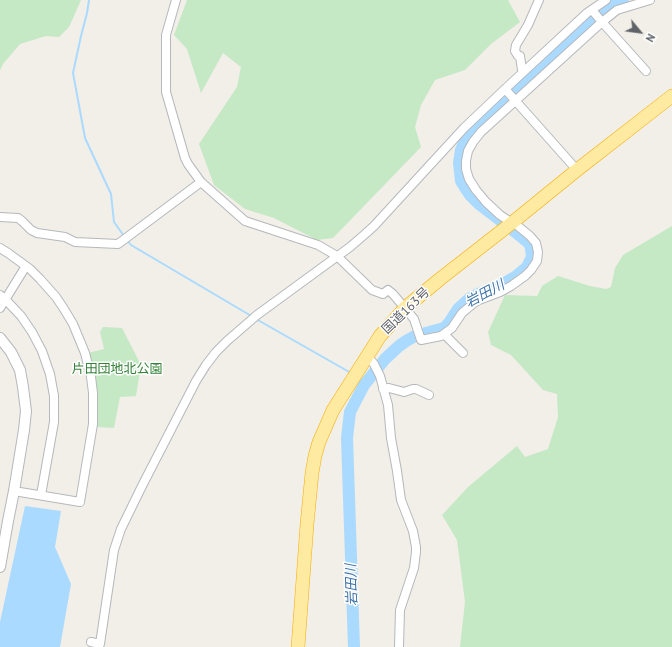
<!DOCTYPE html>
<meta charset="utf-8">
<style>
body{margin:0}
#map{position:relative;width:672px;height:647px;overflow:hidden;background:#f1efe8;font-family:"PT Sans",sans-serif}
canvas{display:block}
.north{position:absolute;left:620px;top:12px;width:40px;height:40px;-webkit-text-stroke:3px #fff;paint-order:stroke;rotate:119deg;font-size:11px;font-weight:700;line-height:16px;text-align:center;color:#5f6368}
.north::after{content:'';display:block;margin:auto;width:14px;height:18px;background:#5f6368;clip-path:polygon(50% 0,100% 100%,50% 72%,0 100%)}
</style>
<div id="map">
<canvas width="672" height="647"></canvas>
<div class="north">N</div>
</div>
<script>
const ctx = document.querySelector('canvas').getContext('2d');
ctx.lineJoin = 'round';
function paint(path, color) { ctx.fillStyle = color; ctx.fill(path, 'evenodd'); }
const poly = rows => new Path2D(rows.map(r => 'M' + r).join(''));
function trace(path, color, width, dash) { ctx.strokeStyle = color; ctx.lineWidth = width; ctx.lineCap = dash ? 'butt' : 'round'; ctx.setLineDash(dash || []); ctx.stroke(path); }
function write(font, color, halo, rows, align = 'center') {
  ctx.font = font + ' "PT Sans","Noto Sans JP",sans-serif'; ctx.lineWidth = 3; ctx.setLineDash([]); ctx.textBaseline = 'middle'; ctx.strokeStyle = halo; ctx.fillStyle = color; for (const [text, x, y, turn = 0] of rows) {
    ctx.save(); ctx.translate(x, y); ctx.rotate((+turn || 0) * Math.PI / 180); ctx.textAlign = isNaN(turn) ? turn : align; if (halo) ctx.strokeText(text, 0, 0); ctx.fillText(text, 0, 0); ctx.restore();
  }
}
paint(poly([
 [0,0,81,0,69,27,59,37,46,36,20,44,3,64,0,70],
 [187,0,508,0,520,22,491,44,465,70,435,80,421,105,415,127,421,147,333,238,317,240,274,218,245,209,214,185,199,144,237,87,241,67,223,53,201,93,187,49,174,35],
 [672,226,672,647,460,647,465,602,457,540,442,515,468,487,517,446,525,457,548,449,558,417,557,394,543,390,511,355,491,345,488,332,505,295,537,296,542,286,558,276,590,286,606,289,611,287,615,268,623,255],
 [103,327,122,328,141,365,136,396,120,397,114,428,97,427,96,394,88,353,104,349,100,332]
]), '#c5e8c5');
paint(poly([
 [25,506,61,511,55,547,71,584,60,647,0,647,0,622]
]), '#aadaff');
trace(poly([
 [89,0,87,13,81,36,73,73,85,138,111,194,114,222,124,236],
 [127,240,131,245,253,317],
 [256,319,351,373],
 [359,380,364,385]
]), '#aadaff', 2);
trace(poly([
 [354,647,347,438,350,412,364,385,385,359,399,346,406,341,415,336,444,328,449,323,458,309,469,299,476,295,495,288,508,281,515,277,527,267,532,257,531,248,529,243,513,230,479,204,470,195,464,186,461,181,459,163,461,150,467,136,472,130,594,18,614,5,623,0]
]), '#aadaff', 12);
const minor = poly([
 [176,0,166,35,166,92,185,158,188,164,201,182,245,221,318,245,337,256,372,290,383,294,388,290,393,294,414,319,421,340,441,336,452,328,462,313,474,303,479,300,500,292,511,286,525,276,531,270,537,261,538,252,536,243,530,236,513,222],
 [592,10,602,22,646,71],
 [523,72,522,70,520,56,518,56,515,51,516,45,528,25,539,0],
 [505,89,577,170],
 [0,217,18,218,22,221,31,230,37,233,65,237,75,242,118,244,201,182],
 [512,223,500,215,486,202,476,190,469,179,466,169,466,161,468,151,473,142,481,132,602,22,617,10,650,0],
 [0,248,8,253,30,269,40,279,56,297,64,309,73,324,85,353,91,377,93,393,93,424,80,502,14,491],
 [0,295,5,299,21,316,32,332,42,351,50,374,54,396,54,422,41,495],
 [0,308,26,266],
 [444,334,463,353],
 [367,356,374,364,380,376,388,405,391,438,397,471,401,500,413,531,416,547,416,552,414,568,400,610,399,647],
 [383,389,389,388,404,392,413,389,416,389,429,395],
 [91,642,100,644,114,550,121,529,142,486,196,381,206,365,216,352,227,341,257,315,350,247,364,235,374,226,464,128,505,89,587,13,606,0]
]);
const tertiary = poly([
 [0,338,11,352,20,370,23,387,26,411,24,430,14,491,8,521,0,567]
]);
const trunk = poly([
 [298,647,307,524,312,473,315,456,319,442,333,410,380,336,405,308,440,279,513,222,577,170,672,96]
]);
trace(minor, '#b5b8bc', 10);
trace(tertiary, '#b5b8bc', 12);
trace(trunk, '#f9ab00', 14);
trace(minor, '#fff', 8);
trace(tertiary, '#fff', 10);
trace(trunk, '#feeaa1', 13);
write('13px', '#5f6368', '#fff', [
 ["国道163号",406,311,-44]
]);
write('13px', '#348238', '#fff', [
 ["片田団地北公園",117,369]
]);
write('italic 14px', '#4174aa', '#fff', [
 ["岩田川",485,294,-28],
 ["岩田川",352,585,-92]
]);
</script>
